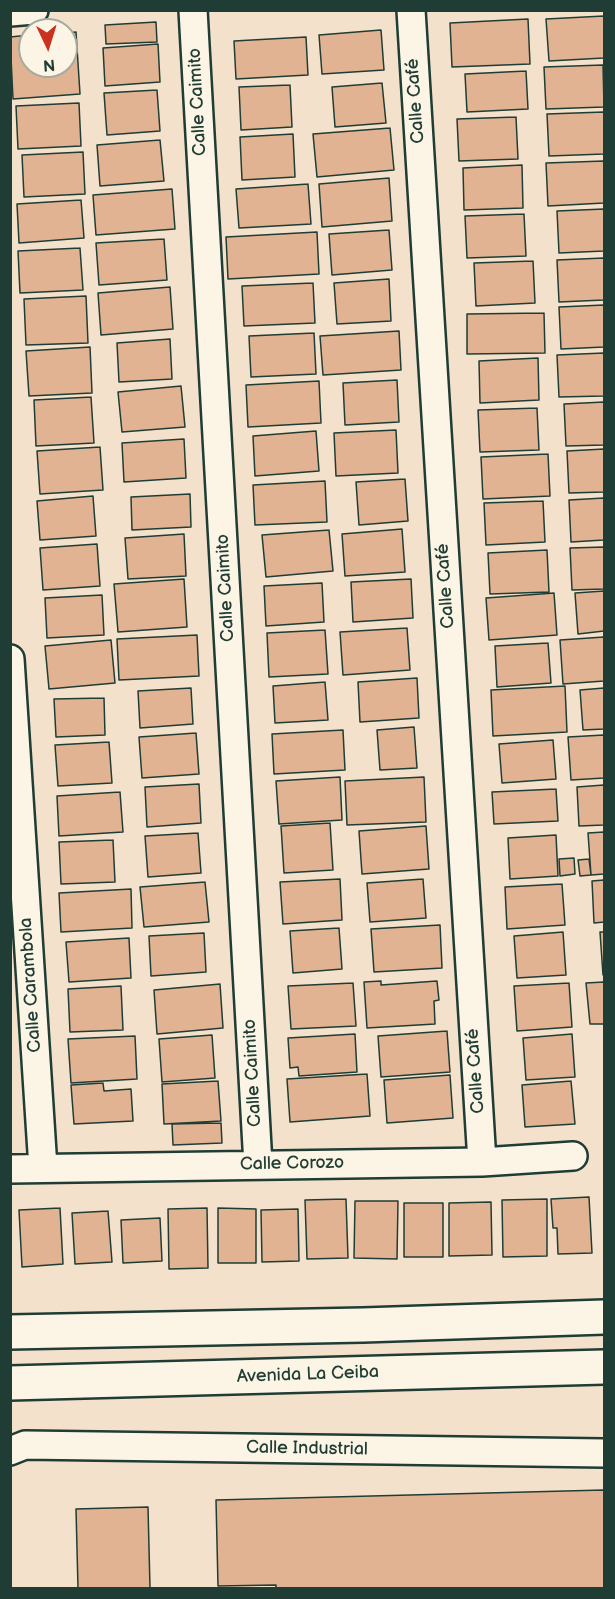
<!DOCTYPE html>
<meta charset="utf-8">
<style>
body{margin:0}
#map{position:relative;width:615px;height:1599px;overflow:hidden;background:#f4e1cc;font-family:"Balsamiq Sans",sans-serif}
canvas{display:block}
.frame{position:absolute;inset:0;border:12px solid #1f3d34;pointer-events:none}
.north{position:absolute;left:18px;top:18px;width:60px;height:60px;box-sizing:border-box;background:#fcf5e5;border:2px solid #a4ab9e;border-radius:50%;rotate:176deg;font-size:16px;font-weight:700;line-height:24px;text-align:center;color:#1f3d34}
.north::after{content:'';display:block;margin:auto;width:21px;height:27px;background:#c8321e;clip-path:polygon(50% 0,100% 100%,50% 72%,0 100%)}
</style>
<div id="map">
<canvas width="615" height="1599"></canvas>
<div class="frame"></div>
<div class="north">N</div>
</div>
<script>
const ctx = document.querySelector('canvas').getContext('2d');
ctx.lineJoin = 'round';
function paint(path, color) { ctx.fillStyle = color; ctx.fill(path, 'evenodd'); }
const poly = rows => new Path2D(rows.map(r => 'M' + r).join(''));
function trace(path, color, width, dash) { ctx.strokeStyle = color; ctx.lineWidth = width; ctx.lineCap = dash ? 'butt' : 'round'; ctx.setLineDash(dash || []); ctx.stroke(path); }
function write(font, color, halo, rows, align = 'center') {
  ctx.font = font + ' "Balsamiq Sans",sans-serif'; ctx.lineWidth = 4.5; ctx.setLineDash([]); ctx.textBaseline = 'middle'; ctx.strokeStyle = halo; ctx.fillStyle = color; for (const [text, x, y, turn = 0] of rows) {
    ctx.save(); ctx.translate(x, y); ctx.rotate((+turn || 0) * Math.PI / 180); ctx.textAlign = isNaN(turn) ? turn : align; if (halo) ctx.strokeText(text, 0, 0); ctx.fillText(text, 0, 0); ctx.restore();
  }
}
const building = poly([
 [604,16,604,58,549,61,546,19,604,16],
 [528,19,530,64,452,67,450,23,528,19],
 [156,22,157,42,106,44,105,25,156,22],
 [381,30,384,70,322,74,319,35,381,30],
 [76,32,80,94,13,99,10,37,30,35,30,66,66,66,66,33,76,32],
 [306,37,308,75,236,79,234,41,306,37],
 [158,44,160,82,105,86,103,48,158,44],
 [603,65,604,107,546,109,544,67,603,65],
 [526,71,528,109,467,112,465,74,526,71],
 [382,83,386,123,335,127,332,87,382,83],
 [290,85,292,127,241,130,239,87,290,85],
 [157,90,160,131,107,135,104,93,157,90],
 [79,103,81,146,18,149,16,106,79,103],
 [604,112,604,154,549,156,547,114,604,112],
 [516,117,518,159,459,161,457,119,516,117],
 [390,128,394,170,317,177,313,134,390,128],
 [293,134,295,177,242,180,240,137,293,134],
 [160,140,164,181,100,186,97,145,160,140],
 [83,152,85,194,24,197,22,155,83,152],
 [604,161,604,203,548,206,546,163,604,161],
 [522,165,523,208,464,210,463,168,522,165],
 [389,178,392,221,322,227,319,184,389,178],
 [308,184,311,224,239,228,236,189,308,184],
 [172,189,175,229,96,235,93,195,172,189],
 [81,200,84,238,19,243,17,204,81,200],
 [604,209,604,251,559,253,557,211,604,209],
 [524,214,526,256,467,258,465,216,524,214],
 [389,230,392,270,332,275,329,234,389,230],
 [317,232,319,274,228,279,226,237,317,232],
 [164,239,167,280,99,285,96,243,164,239],
 [80,248,83,290,20,293,18,251,80,248],
 [604,258,604,300,559,302,557,260,604,258],
 [533,261,535,303,476,306,474,263,533,261],
 [389,279,391,321,337,324,334,283,389,279],
 [313,283,315,323,244,326,242,286,313,283],
 [170,287,173,329,101,335,98,293,170,287],
 [86,296,88,343,26,345,24,299,86,296],
 [604,305,604,347,561,349,559,307,604,305],
 [544,313,545,353,467,354,467,314,544,313],
 [399,331,401,370,323,375,320,336,399,331],
 [314,333,316,374,251,377,249,336,314,333],
 [170,339,172,379,119,382,117,343,170,339],
 [90,347,92,393,29,396,26,351,90,347],
 [604,353,604,396,559,397,557,355,604,353],
 [538,358,539,400,480,403,479,361,538,358],
 [397,380,399,422,345,425,343,383,397,380],
 [319,381,321,423,248,427,246,385,319,381],
 [181,386,185,427,122,432,118,392,181,386],
 [91,397,94,443,36,446,34,400,91,397],
 [604,402,604,445,566,446,564,404,604,402],
 [537,408,539,450,480,452,478,410,537,408],
 [396,430,398,473,336,476,334,433,396,430],
 [316,431,319,471,255,476,253,436,316,431],
 [184,439,186,478,124,482,122,443,184,439],
 [100,447,103,490,40,494,37,451,100,447],
 [604,449,604,492,569,493,567,451,604,449],
 [548,454,550,496,483,499,481,457,548,454],
 [405,479,408,521,359,525,356,482,405,479],
 [325,481,327,522,255,525,253,485,325,481],
 [190,494,191,527,132,530,131,497,190,494],
 [93,496,96,536,40,540,37,501,93,496],
 [604,498,604,540,571,542,569,500,604,498],
 [543,501,545,542,486,545,484,503,543,501],
 [402,529,405,572,345,576,342,534,402,529],
 [329,530,333,571,266,577,262,535,329,530],
 [184,534,186,576,128,579,125,538,184,534],
 [97,544,100,586,43,590,40,548,97,544],
 [604,547,604,589,572,590,570,548,604,547],
 [547,550,549,592,490,594,488,553,547,550],
 [184,579,187,627,118,632,114,584,184,579],
 [411,579,413,618,353,622,351,582,411,579],
 [322,583,324,622,266,626,264,586,322,583],
 [604,591,604,631,578,634,575,593,604,591],
 [554,593,557,635,489,640,486,598,554,593],
 [102,595,104,635,47,638,45,598,102,595],
 [407,628,410,670,343,675,340,632,407,628],
 [325,630,328,674,269,677,267,633,325,630],
 [197,635,199,676,119,680,117,639,197,635],
 [604,637,604,681,563,684,560,640,604,637],
 [111,640,115,683,49,689,45,646,111,640],
 [548,643,551,683,497,687,495,646,548,643],
 [417,678,419,718,360,722,358,682,417,678],
 [325,682,328,720,275,723,273,686,325,682],
 [565,686,567,732,493,736,491,690,565,686],
 [191,688,193,724,140,728,138,691,191,688],
 [604,688,604,729,583,730,580,690,604,688],
 [104,698,105,735,56,737,54,699,104,698],
 [414,727,417,768,380,770,377,730,414,727],
 [343,730,345,770,274,774,272,734,343,730],
 [196,733,199,774,142,778,139,737,196,733],
 [604,735,604,778,571,780,568,737,604,735],
 [553,740,556,779,502,783,499,744,553,740],
 [109,742,112,783,58,786,55,745,109,742],
 [340,777,342,820,279,824,276,781,340,777],
 [424,777,426,822,347,825,345,781,424,777],
 [199,784,201,823,147,827,145,787,199,784],
 [604,785,604,825,579,826,577,787,604,785],
 [556,789,558,821,494,824,492,792,556,789],
 [120,792,123,832,59,836,57,796,120,792],
 [330,823,333,870,284,873,281,826,330,823],
 [426,826,429,869,362,874,359,831,426,826],
 [604,832,604,874,591,875,588,833,604,832],
 [198,833,201,873,148,877,145,836,198,833],
 [556,835,558,876,510,879,508,838,556,835],
 [113,840,115,882,61,884,59,842,113,840],
 [574,858,575,874,560,876,559,859,574,858],
 [589,859,591,875,580,876,578,860,589,859],
 [340,879,342,920,283,924,280,882,340,879],
 [423,879,426,918,370,922,367,883,423,879],
 [604,880,604,922,594,923,592,881,604,880],
 [205,882,209,922,144,927,140,887,205,882],
 [562,884,565,925,507,929,505,887,562,884],
 [131,889,132,928,61,932,59,893,131,889],
 [440,925,442,968,374,972,371,929,440,925],
 [339,928,342,969,293,973,290,931,339,928],
 [563,932,566,975,517,978,514,936,563,932],
 [600,932,604,932,604,975,603,975,600,932],
 [204,933,206,972,151,976,149,936,204,933],
 [129,938,131,978,69,982,66,942,129,938],
 [381,981,381,985,437,981,439,1000,434,1001,435,1024,367,1028,364,982,381,981],
 [604,982,604,1024,590,1024,586,983,604,982],
 [353,983,356,1026,291,1029,288,986,353,983],
 [569,983,572,1027,517,1031,514,986,569,983],
 [220,984,223,1028,157,1034,154,990,220,984],
 [121,986,123,1030,70,1032,68,989,121,986],
 [447,1031,450,1072,381,1077,378,1036,447,1031],
 [355,1034,357,1072,299,1076,298,1067,290,1068,288,1038,355,1034],
 [572,1034,575,1077,526,1080,523,1038,572,1034],
 [212,1035,215,1078,162,1082,159,1039,212,1035],
 [135,1036,137,1079,71,1083,68,1039,135,1036],
 [367,1074,370,1116,290,1122,287,1079,367,1074],
 [450,1075,453,1118,387,1123,384,1080,450,1075],
 [218,1081,221,1121,164,1124,162,1084,218,1081],
 [571,1081,575,1124,525,1127,522,1085,571,1081],
 [103,1083,104,1091,131,1089,133,1121,74,1124,71,1085,103,1083],
 [221,1123,222,1143,173,1145,172,1124,221,1123],
 [589,1197,592,1253,558,1254,557,1228,553,1228,551,1199,589,1197],
 [346,1199,348,1258,307,1259,305,1200,346,1199],
 [547,1199,547,1256,503,1257,502,1200,547,1199],
 [355,1201,398,1201,397,1259,354,1258,355,1201],
 [491,1202,492,1255,449,1256,449,1203,491,1202],
 [404,1203,443,1203,443,1257,404,1257,404,1203],
 [60,1208,63,1264,22,1267,19,1210,60,1208],
 [207,1208,208,1268,169,1269,168,1209,207,1208],
 [218,1208,256,1209,256,1263,218,1263,218,1208],
 [298,1209,299,1261,262,1262,261,1210,298,1209],
 [108,1211,112,1262,75,1264,72,1213,108,1211],
 [160,1218,162,1261,123,1263,121,1220,160,1218],
 [604,1490,604,1588,276,1588,276,1585,218,1586,216,1500,604,1490],
 [148,1507,150,1588,78,1588,76,1509,148,1507]
]);
paint(building, '#e1b392');
trace(building, '#1f3d34', 1.5);
const minor = poly([
 [193,10,258,1165],
 [411,10,482,1162],
 [10,12,34,10],
 [10,659,43,1168],
 [10,1169,482,1162,573,1156],
 [10,1451,25,1445,604,1453]
]);
const highway = poly([
 [10,1332,363,1325,604,1317],
 [10,1383,604,1367]
]);
trace(minor, '#1f3d34', 32);
trace(highway, '#1f3d34', 38);
trace(minor, '#fcf5e5', 27);
trace(highway, '#fcf5e5', 33);
write('18px', '#1f3d34', '#fcf5e5', [
 ["Calle Café",416,101,-94],
 ["Calle Caimito",198,102,-93],
 ["Calle Café",446,586,-94],
 ["Calle Caimito",226,588,-93],
 ["Calle Carambola",31,985,-94],
 ["Calle Café",476,1071,-94],
 ["Calle Caimito",253,1073,-93],
 ["Calle Corozo",292,1164,-1],
 ["Avenida La Ceiba",308,1375,-2],
 ["Calle Industrial",307,1449,1]
]);
</script>
